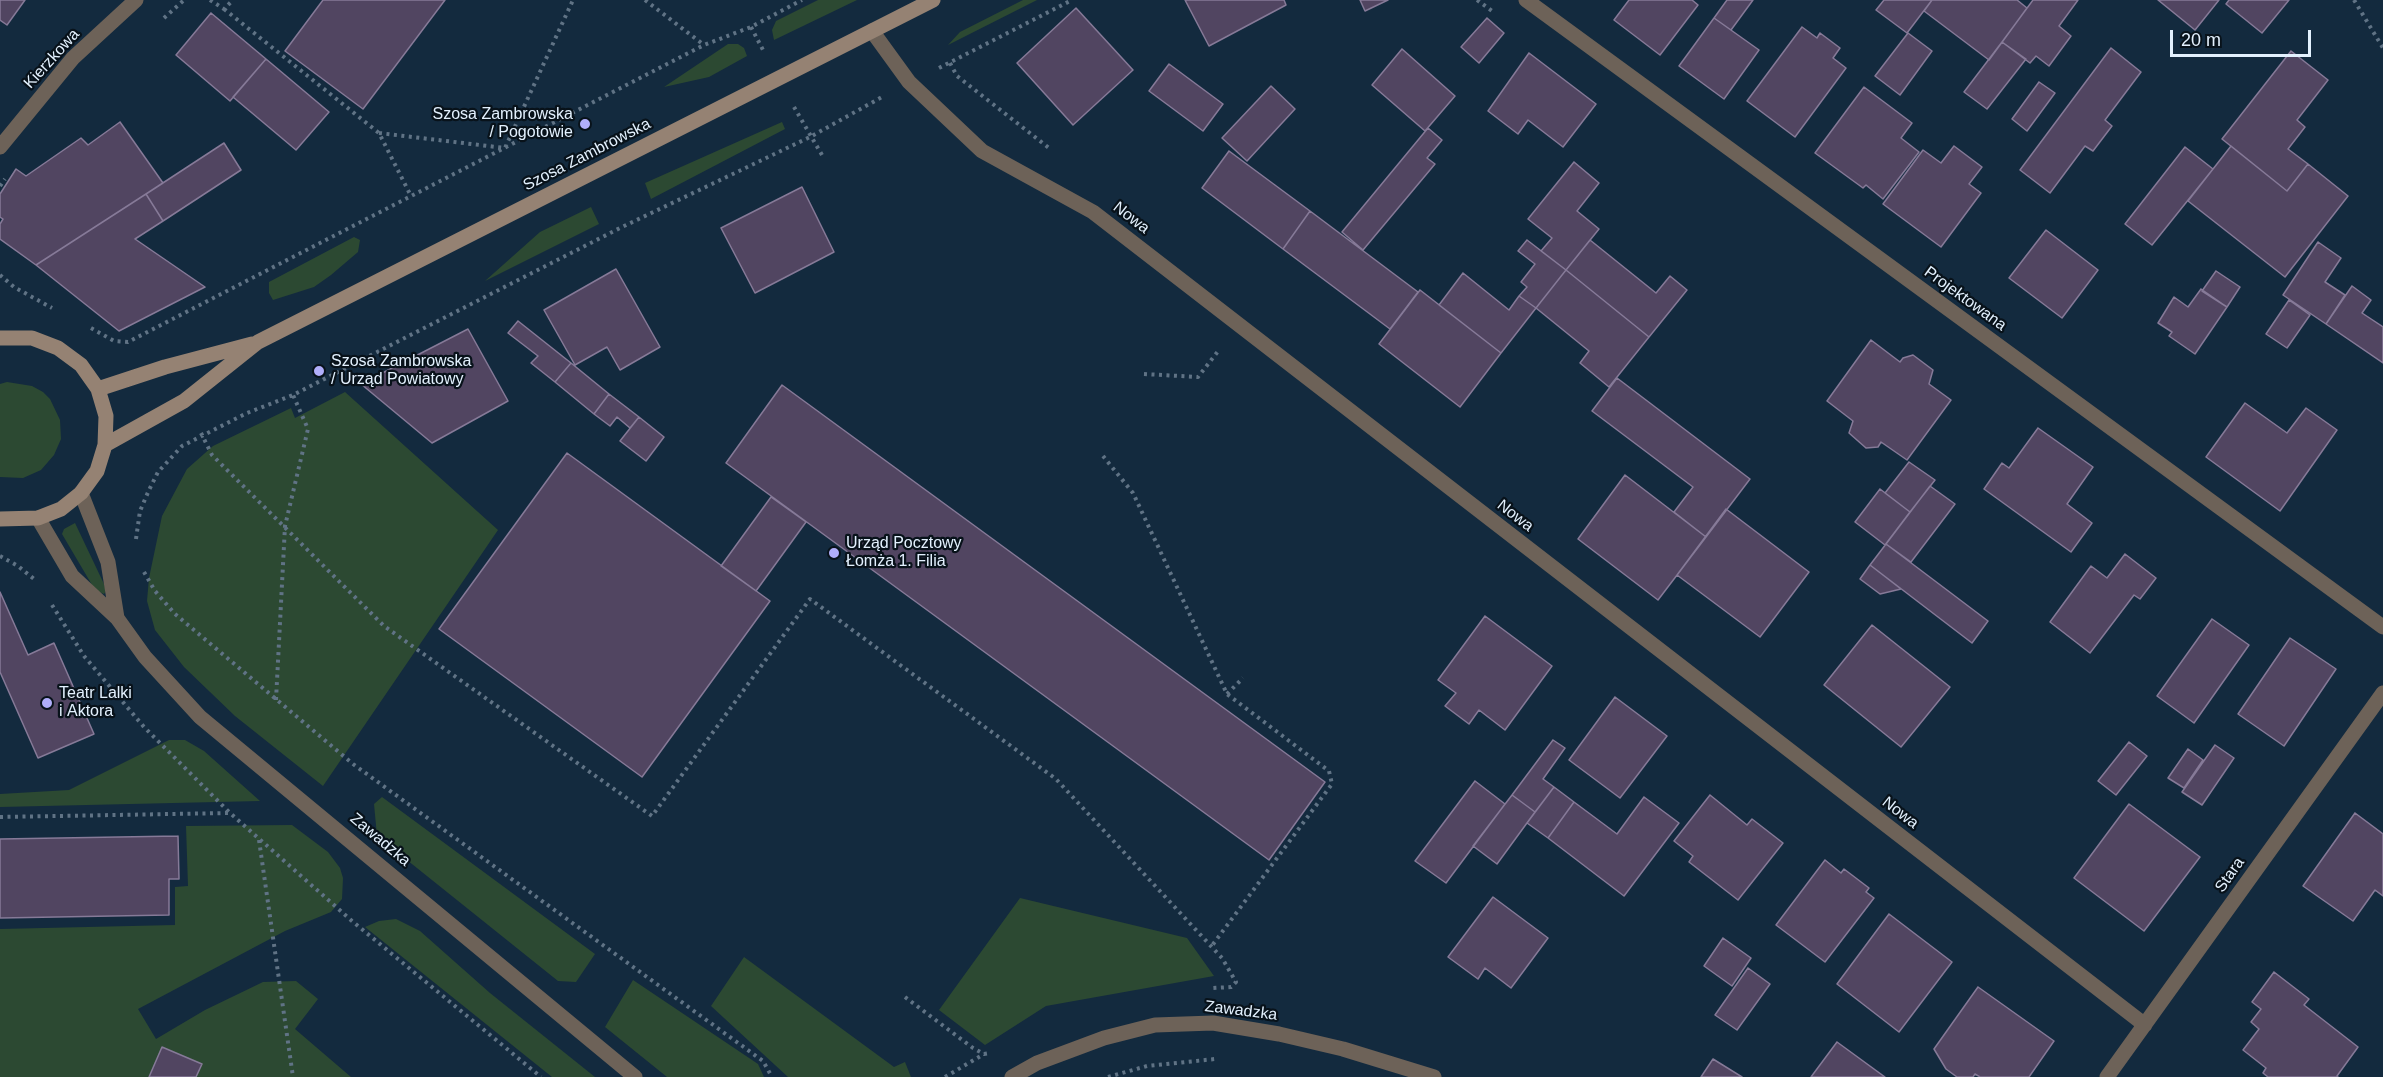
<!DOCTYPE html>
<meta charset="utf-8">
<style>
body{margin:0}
#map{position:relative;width:2383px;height:1077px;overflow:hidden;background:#132a3e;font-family:Arial,sans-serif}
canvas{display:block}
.scale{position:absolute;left:2170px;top:30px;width:141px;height:27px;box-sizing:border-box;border:3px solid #e3f1fe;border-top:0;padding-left:8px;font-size:18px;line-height:21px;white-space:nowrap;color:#e3f1fe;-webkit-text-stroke:4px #08121a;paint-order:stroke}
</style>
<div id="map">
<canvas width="2383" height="1077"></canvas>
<div class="scale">20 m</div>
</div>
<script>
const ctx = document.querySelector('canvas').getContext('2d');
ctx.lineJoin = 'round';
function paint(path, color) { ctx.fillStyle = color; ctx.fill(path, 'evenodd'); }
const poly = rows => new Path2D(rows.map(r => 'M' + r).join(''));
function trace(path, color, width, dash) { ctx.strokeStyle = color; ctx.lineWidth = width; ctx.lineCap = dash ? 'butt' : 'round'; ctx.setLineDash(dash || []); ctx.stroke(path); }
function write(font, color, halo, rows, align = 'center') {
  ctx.font = font + ' Arial,sans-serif'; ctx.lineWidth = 4.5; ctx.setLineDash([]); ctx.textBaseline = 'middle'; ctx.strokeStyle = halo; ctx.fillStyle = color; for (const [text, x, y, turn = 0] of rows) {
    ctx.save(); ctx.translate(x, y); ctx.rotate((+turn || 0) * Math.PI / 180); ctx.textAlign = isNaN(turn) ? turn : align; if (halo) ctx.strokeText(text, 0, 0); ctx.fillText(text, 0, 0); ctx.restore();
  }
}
paint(poly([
 [818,0,857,0,774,40,772,30,776,21],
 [1023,0,1037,0,948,45,960,32],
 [728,44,738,44,744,48,747,56,709,77,664,87],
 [782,122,785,129,651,199,645,183],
 [591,207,599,224,485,281,540,232],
 [354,237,360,240,358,252,331,275,314,287,273,300,269,293,269,282],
 [7,382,32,386,43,392,50,399,60,420,61,439,54,455,41,470,23,478,0,477,0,384],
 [345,392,498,530,323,786,235,716,184,667,155,630,147,601,149,578,162,516,187,469,213,446,291,408,295,418],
 [75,523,104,584,106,591,104,594,95,590,62,534,64,529],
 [185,740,204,751,260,801,0,807,0,794,69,790,169,740],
 [382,797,595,954,576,982,558,981,377,836,374,804],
 [292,825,328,852,340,868,343,878,342,899,331,912,285,931,138,1009,156,1039,205,1010,263,982,296,981,318,999,295,1029,351,1077,0,1077,0,929,175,925,175,887,188,886,186,826],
 [1020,898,1187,938,1214,976,1046,1006,985,1045,939,1010],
 [396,919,420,931,490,993,595,1077,552,1077,365,927,379,921],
 [744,957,894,1067,905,1062,911,1077,788,1077,711,1006],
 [633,980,758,1064,764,1077,667,1077,605,1027]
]), '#2c4932');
const building = poly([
 [0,0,25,0,7,25,0,20,0,0],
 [323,0,445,0,363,109,285,51,323,0],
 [1185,0,1284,0,1286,5,1209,46,1185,0],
 [1360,0,1388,0,1365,11,1360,0],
 [1629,0,1692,0,1698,5,1660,55,1614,20,1629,0],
 [1727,0,1753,0,1731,30,1714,18,1727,0],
 [1884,0,1932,0,1907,33,1876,10,1884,0],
 [1932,0,2017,0,2027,8,1989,60,1924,11,1932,0],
 [2033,0,2078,0,2059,26,2071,36,2049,66,2036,56,2030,63,2002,42,2033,0],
 [2158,0,2219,0,2195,30,2158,0],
 [2229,0,2289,0,2262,33,2226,4,2229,0],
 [1076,8,1133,70,1073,125,1017,63,1076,8],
 [211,13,266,59,230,101,176,55,211,13],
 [1487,18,1504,33,1479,63,1461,47,1487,18],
 [1714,18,1759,50,1724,99,1679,66,1714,18],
 [1802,27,1817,38,1820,33,1840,48,1833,58,1846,68,1795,137,1747,101,1802,27],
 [1908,33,1932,51,1900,95,1875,76,1908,33],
 [2002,42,2026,59,1987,109,1964,92,2002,42],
 [2111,48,2141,72,2105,120,2112,126,2093,151,2085,146,2050,193,2020,170,2111,48],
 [1402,49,1455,96,1425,131,1372,85,1402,49],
 [2291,51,2328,80,2297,120,2305,127,2288,149,2308,164,2287,191,2222,139,2291,51],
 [1529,53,1596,104,1563,147,1528,120,1518,134,1488,111,1529,53],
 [266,59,329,112,296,150,233,97,266,59],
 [1169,64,1223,104,1203,131,1149,91,1169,64],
 [2039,82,2055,93,2027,131,2012,119,2039,82],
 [1271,86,1295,109,1247,161,1222,138,1271,86],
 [1864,87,1912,123,1901,138,1919,152,1883,199,1866,185,1863,188,1815,153,1864,87],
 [120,122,163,183,36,265,0,239,0,224,3,219,0,217,0,194,16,169,26,176,81,138,88,145,120,122],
 [1428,128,1442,140,1427,158,1435,164,1363,250,1342,232,1428,128],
 [224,143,241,170,163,221,146,194,224,143],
 [1954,146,1982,167,1969,184,1981,193,1941,247,1883,204,1923,150,1941,163,1954,146],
 [2231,146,2287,191,2308,164,2348,196,2285,277,2188,201,2231,146],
 [2185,147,2213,169,2152,245,2125,224,2185,147],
 [1229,151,1310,211,1283,249,1202,188,1229,151],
 [1574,162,1599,183,1577,211,1599,229,1566,270,1541,251,1552,238,1528,219,1574,162],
 [802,187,834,252,755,293,721,228,802,187],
 [146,194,163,221,135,239,205,287,119,331,36,265,146,194],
 [1310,211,1418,292,1390,329,1283,249,1310,211],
 [2046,230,2098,270,2062,318,2009,278,2046,230],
 [1527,240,1566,270,1536,308,1519,296,1527,287,1521,282,1535,264,1518,251,1527,240],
 [1590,240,1656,293,1670,276,1687,290,1649,337,1566,270,1590,240],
 [2318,242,2341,258,2325,282,2345,295,2326,324,2283,295,2318,242],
 [616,269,660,347,620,370,607,347,575,365,544,310,616,269],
 [1566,270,1649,337,1609,387,1580,363,1589,351,1536,308,1566,270],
 [2216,271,2240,287,2227,307,2202,291,2216,271],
 [1463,273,1509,310,1519,296,1536,308,1501,353,1439,305,1463,273],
 [2352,286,2371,300,2362,313,2383,327,2383,363,2326,324,2352,286],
 [2201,289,2227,307,2195,354,2169,336,2172,332,2158,323,2174,297,2188,307,2201,289],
 [1420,290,1501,353,1460,407,1379,344,1420,290],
 [2289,300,2310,315,2287,348,2266,334,2289,300],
 [518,321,571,363,555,382,531,363,538,356,508,333,518,321],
 [468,329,508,401,432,443,361,384,468,329],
 [1871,340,1900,362,1903,358,1913,355,1933,370,1929,384,1951,400,1907,460,1881,442,1878,447,1866,448,1849,433,1853,421,1827,401,1871,340],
 [571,363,609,394,594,414,555,382,571,363],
 [1617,378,1750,479,1706,537,1674,512,1693,487,1592,411,1617,378],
 [782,385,1325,782,1269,860,726,463,782,385],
 [609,394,639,417,630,428,617,417,610,426,594,414,609,394],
 [2245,403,2287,433,2306,408,2337,430,2280,511,2206,457,2245,403],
 [639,417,664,437,646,461,620,441,639,417],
 [2038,428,2093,467,2067,504,2092,523,2071,552,1984,489,2002,463,2009,468,2038,428],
 [567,453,770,601,642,777,439,629,567,453],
 [1909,462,1935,480,1910,512,1885,493,1909,462],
 [1625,475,1706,537,1658,600,1578,539,1625,475],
 [1930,486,1955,504,1911,562,1886,544,1930,486],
 [1880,489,1910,512,1885,545,1855,522,1880,489],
 [771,497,806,522,756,591,721,566,771,497],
 [1726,509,1809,572,1760,637,1677,575,1726,509],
 [1886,544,1988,621,1972,643,1870,565,1886,544],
 [2125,554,2156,578,2140,599,2134,595,2090,653,2050,622,2091,566,2107,578,2125,554],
 [1870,565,1901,589,1880,594,1860,579,1870,565],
 [0,592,28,655,54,643,94,734,38,758,0,672,0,592],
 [1485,616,1552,666,1505,730,1479,710,1469,724,1445,706,1456,693,1438,680,1485,616],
 [2212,619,2249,645,2194,723,2157,696,2212,619],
 [1872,625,1950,687,1901,747,1824,685,1872,625],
 [2290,638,2336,669,2284,746,2238,714,2290,638],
 [1615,697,1667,736,1620,798,1569,760,1615,697],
 [1553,740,1565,748,1543,779,1554,787,1535,812,1512,795,1553,740],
 [2129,742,2147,756,2116,795,2098,781,2129,742],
 [2215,745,2234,758,2202,805,2182,792,2215,745],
 [2188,749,2203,760,2184,788,2168,778,2188,749],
 [1475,781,1505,804,1446,883,1415,861,1475,781],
 [1554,787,1574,802,1548,838,1527,823,1554,787],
 [1512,795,1535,812,1497,864,1473,846,1512,795],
 [1710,795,1747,825,1752,819,1783,843,1738,900,1689,862,1693,856,1674,841,1710,795],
 [1644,797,1679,823,1624,896,1548,838,1574,802,1617,834,1644,797],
 [2129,804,2200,857,2144,931,2074,878,2129,804],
 [2355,813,2383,834,2383,896,2375,890,2353,921,2303,886,2355,813],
 [178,836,179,879,169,879,169,915,0,918,0,839,178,836],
 [1825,860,1841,873,1844,869,1869,888,1866,892,1874,898,1825,962,1776,925,1825,860],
 [1493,897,1548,938,1511,988,1485,968,1478,979,1448,957,1493,897],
 [1889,914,1952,962,1899,1032,1837,984,1889,914],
 [1723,938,1751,958,1732,986,1704,966,1723,938],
 [1748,968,1770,984,1737,1030,1715,1015,1748,968],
 [2274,972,2309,999,2304,1005,2358,1047,2337,1076,2338,1077,2268,1077,2263,1073,2266,1068,2243,1050,2259,1029,2251,1022,2261,1009,2252,1002,2274,972],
 [1978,987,2054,1041,2029,1077,1980,1077,1975,1074,1973,1077,1957,1077,1946,1069,1934,1049,1978,987],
 [1837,1042,1885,1077,1811,1077,1837,1042],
 [162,1047,202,1064,196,1077,149,1077,162,1047],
 [1713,1059,1742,1077,1701,1077,1713,1059]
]);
paint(building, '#514561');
trace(building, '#867a98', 1.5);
trace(poly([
 [210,0,224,9,233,0],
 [645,0,704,45],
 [1477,0,1495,13],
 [2354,0,2383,48],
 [224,9,379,133,411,196],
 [164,18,184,0],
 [751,27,763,50],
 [950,63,957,76,1049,148],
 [939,68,1072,0],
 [794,107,822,155],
 [379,133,505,148,573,0],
 [0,186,5,179],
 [0,275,14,287,52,308],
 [91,328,114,341,128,342,704,45,751,27,802,0],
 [1144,374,1198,377,1219,350],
 [201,433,212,455,384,626,652,816,810,599,1056,779,1222,958,1236,982,1231,987,1213,988],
 [1103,456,1133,493,1227,694,1329,771,1332,784,1211,947],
 [136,539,140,511,149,490,158,472,182,446,247,413,293,395,620,228,810,137,882,97],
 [0,556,18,566,34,579],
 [144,572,155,591,175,614,353,764,763,1061,772,1077],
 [52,605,84,656,144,727,230,813,352,921,541,1077],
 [1227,694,1243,678],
 [276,700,285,526,308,429,293,395],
 [0,817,229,813],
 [259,840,293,1077],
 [905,997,973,1048,984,1054,990,1053],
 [945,1077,984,1054],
 [1108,1077,1147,1066,1215,1059]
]), '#607385', 4, [3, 4.5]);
trace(poly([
 [1526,0,2383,627],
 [872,31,909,82,982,151,1093,212,2145,1025],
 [0,147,73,58,136,0],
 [81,493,108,562,117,618],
 [38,518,72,576,117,618,145,657,200,717,635,1077],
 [1012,1077,1037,1063,1104,1038,1155,1025,1213,1023,1279,1034,1343,1049,1434,1077],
 [2107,1077,2383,693]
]), '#6d6258', 15);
trace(poly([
 [0,338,32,338,58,348,81,365,98,389,106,416,105,445,97,471,81,493,61,509,38,518,0,519],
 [98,389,165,367,252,344],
 [105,445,184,401,258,342,933,0]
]), '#958273', 15);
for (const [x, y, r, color] of [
 [585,124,6,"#b0aefa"],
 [319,371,6,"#b0aefa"],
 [834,553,6,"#b0aefa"],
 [47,703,6,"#b0aefa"]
]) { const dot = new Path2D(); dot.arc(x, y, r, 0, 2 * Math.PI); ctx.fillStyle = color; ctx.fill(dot); trace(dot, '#08121a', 2); }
write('16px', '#e3f1fe', '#08121a', [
 ["Kierzkowa",52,59,-48],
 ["Szosa Zambrowska",587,155,-27],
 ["Nowa",1131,218,38],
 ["Projektowana",1965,299,36],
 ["Nowa",1515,516,38],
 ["Nowa",1900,813,38],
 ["Zawadzka",380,840,40],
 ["Stara",2230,875,-55],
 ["Zawadzka",1241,1011,7]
]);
write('16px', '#e3f1fe', '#08121a', [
 ["Szosa Zambrowska",573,115,"right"],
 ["/ Pogotowie",573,133,"right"],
 ["Szosa Zambrowska",331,362],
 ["/ Urząd Powiatowy",331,380],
 ["Urząd Pocztowy",846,544],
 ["Łomża 1. Filia",846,562],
 ["Teatr Lalki",59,694],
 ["i Aktora",59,712]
], 'left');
</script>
